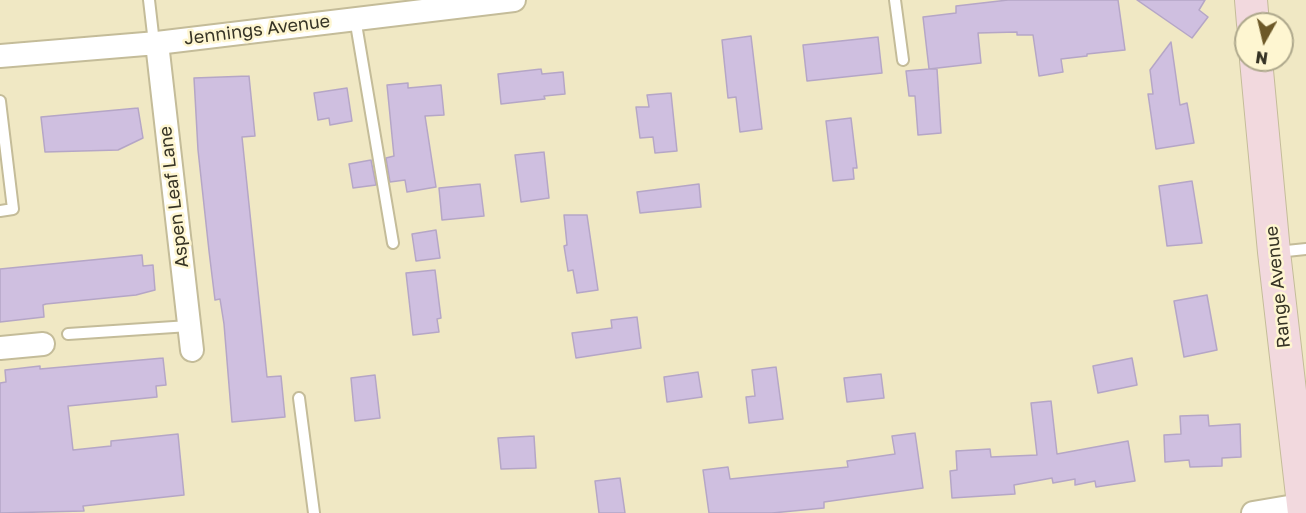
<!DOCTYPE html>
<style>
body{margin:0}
#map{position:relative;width:1306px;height:513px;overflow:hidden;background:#f0e8c4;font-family:"Golos Text",sans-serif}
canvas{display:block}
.north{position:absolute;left:1234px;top:12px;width:60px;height:60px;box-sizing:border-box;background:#fef6d1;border:2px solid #aea88c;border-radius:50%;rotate:188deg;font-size:16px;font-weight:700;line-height:24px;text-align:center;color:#363325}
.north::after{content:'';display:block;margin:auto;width:21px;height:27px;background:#6d5928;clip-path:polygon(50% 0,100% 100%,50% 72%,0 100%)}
</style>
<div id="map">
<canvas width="1306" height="513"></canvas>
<div class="north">N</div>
</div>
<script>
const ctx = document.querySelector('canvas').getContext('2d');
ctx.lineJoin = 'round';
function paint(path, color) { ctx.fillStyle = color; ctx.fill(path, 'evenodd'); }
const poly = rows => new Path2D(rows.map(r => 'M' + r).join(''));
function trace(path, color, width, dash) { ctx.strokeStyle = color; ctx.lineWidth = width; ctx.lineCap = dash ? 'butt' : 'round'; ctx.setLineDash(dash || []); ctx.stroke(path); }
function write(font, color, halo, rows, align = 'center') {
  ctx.font = font + ' "Golos Text",sans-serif'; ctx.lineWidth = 5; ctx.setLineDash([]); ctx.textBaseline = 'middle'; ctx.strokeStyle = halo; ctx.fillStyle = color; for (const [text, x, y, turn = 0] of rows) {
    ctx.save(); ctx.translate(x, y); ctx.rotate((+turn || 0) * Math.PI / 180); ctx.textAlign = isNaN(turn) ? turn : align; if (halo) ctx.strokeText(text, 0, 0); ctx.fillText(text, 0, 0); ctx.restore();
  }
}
const building = poly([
 [1008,0,1118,0,1125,50,1087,54,1087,56,1061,59,1063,72,1039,76,1033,35,1017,35,1017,32,978,33,981,63,929,69,937,69,941,133,918,135,915,96,909,96,906,71,929,69,923,17,956,13,956,6,1008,0],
 [1137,0,1205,0,1199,10,1208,17,1192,38,1137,0],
 [751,36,762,129,740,132,736,97,728,98,722,40,751,36],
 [878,37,882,73,807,81,803,45,878,37],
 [1171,42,1180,105,1187,103,1194,143,1156,149,1148,94,1153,94,1150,70,1171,42],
 [541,69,542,74,563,72,565,94,544,96,545,99,501,104,498,74,541,69],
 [249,76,255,136,242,137,267,377,281,376,285,417,232,422,224,324,220,299,215,300,209,251,198,150,194,78,249,76],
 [408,83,408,88,441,85,444,115,425,116,436,187,407,192,405,180,390,182,386,158,394,156,387,85,408,83],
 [347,88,352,121,330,125,329,118,318,120,314,93,347,88],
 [671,93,677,151,655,153,653,137,640,138,636,107,649,107,647,95,671,93],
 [138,108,143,138,118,150,45,152,41,117,138,108],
 [851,118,857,168,853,168,854,179,833,181,826,121,851,118],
 [544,152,549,198,521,202,515,155,544,152],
 [371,160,376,185,353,188,349,164,371,160],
 [1192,181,1202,243,1167,246,1159,186,1192,181],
 [480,184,484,216,442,220,439,188,480,184],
 [699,184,701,207,640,213,637,192,699,184],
 [564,215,587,215,598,290,577,293,573,270,568,271,564,246,567,245,564,215],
 [436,230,440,258,416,261,412,234,436,230],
 [142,255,143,266,153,265,155,290,136,295,46,304,43,305,44,317,0,322,0,269,142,255],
 [435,270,441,318,437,319,439,332,413,335,406,273,435,270],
 [1207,295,1217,350,1184,357,1174,301,1207,295],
 [637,317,641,348,576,358,572,333,612,328,611,320,637,317],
 [163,358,166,385,156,386,157,397,68,406,73,450,111,446,111,441,178,434,184,495,83,506,84,511,0,513,0,383,6,382,5,370,40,366,40,369,163,358],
 [1132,358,1137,385,1098,393,1093,366,1132,358],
 [776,367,783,419,749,423,746,397,755,396,752,370,776,367],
 [698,372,702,397,667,402,664,377,698,372],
 [881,374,884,398,847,402,844,378,881,374],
 [375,375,380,418,355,421,351,378,375,375],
 [1051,401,1057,454,1128,441,1135,481,1096,487,1095,481,1075,485,1075,479,1053,483,1052,478,1014,485,1015,494,952,498,950,471,957,470,956,451,990,449,991,457,1037,455,1031,403,1051,401],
 [1208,415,1209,426,1240,424,1241,457,1222,458,1222,466,1190,467,1189,460,1165,462,1164,435,1181,434,1180,416,1208,415],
 [915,433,923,488,824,502,824,508,772,513,709,513,703,470,728,467,730,479,848,467,847,461,895,454,892,436,915,433],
 [534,436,536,468,501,469,498,438,534,436],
 [620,478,625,513,599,513,595,481,620,478]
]);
paint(building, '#cfbfe0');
trace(building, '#b5a6c6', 1.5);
const lane = poly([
 [149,0,154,43],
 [895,0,903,60],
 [355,18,393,243],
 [0,101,13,209,0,211],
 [1277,252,1306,249],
 [68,334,189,326],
 [299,398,314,513]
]);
const street = poly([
 [157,43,192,350],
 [0,56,157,43,514,0],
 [0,348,43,344],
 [1253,513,1306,504]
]);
const secondary = poly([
 [1251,0,1253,24],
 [1256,60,1274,252,1304,513]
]);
trace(lane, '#c4bc99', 14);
trace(street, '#c4bc99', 26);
trace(secondary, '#c4bc99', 34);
trace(lane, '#fff', 10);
trace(street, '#fff', 22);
trace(secondary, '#f2d9de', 32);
write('18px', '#363325', '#fef6d1', [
 ["Jennings Avenue",257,30,-7],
 ["Aspen Leaf Lane",174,197,-97],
 ["Range Avenue",1278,287,-96]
]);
</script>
